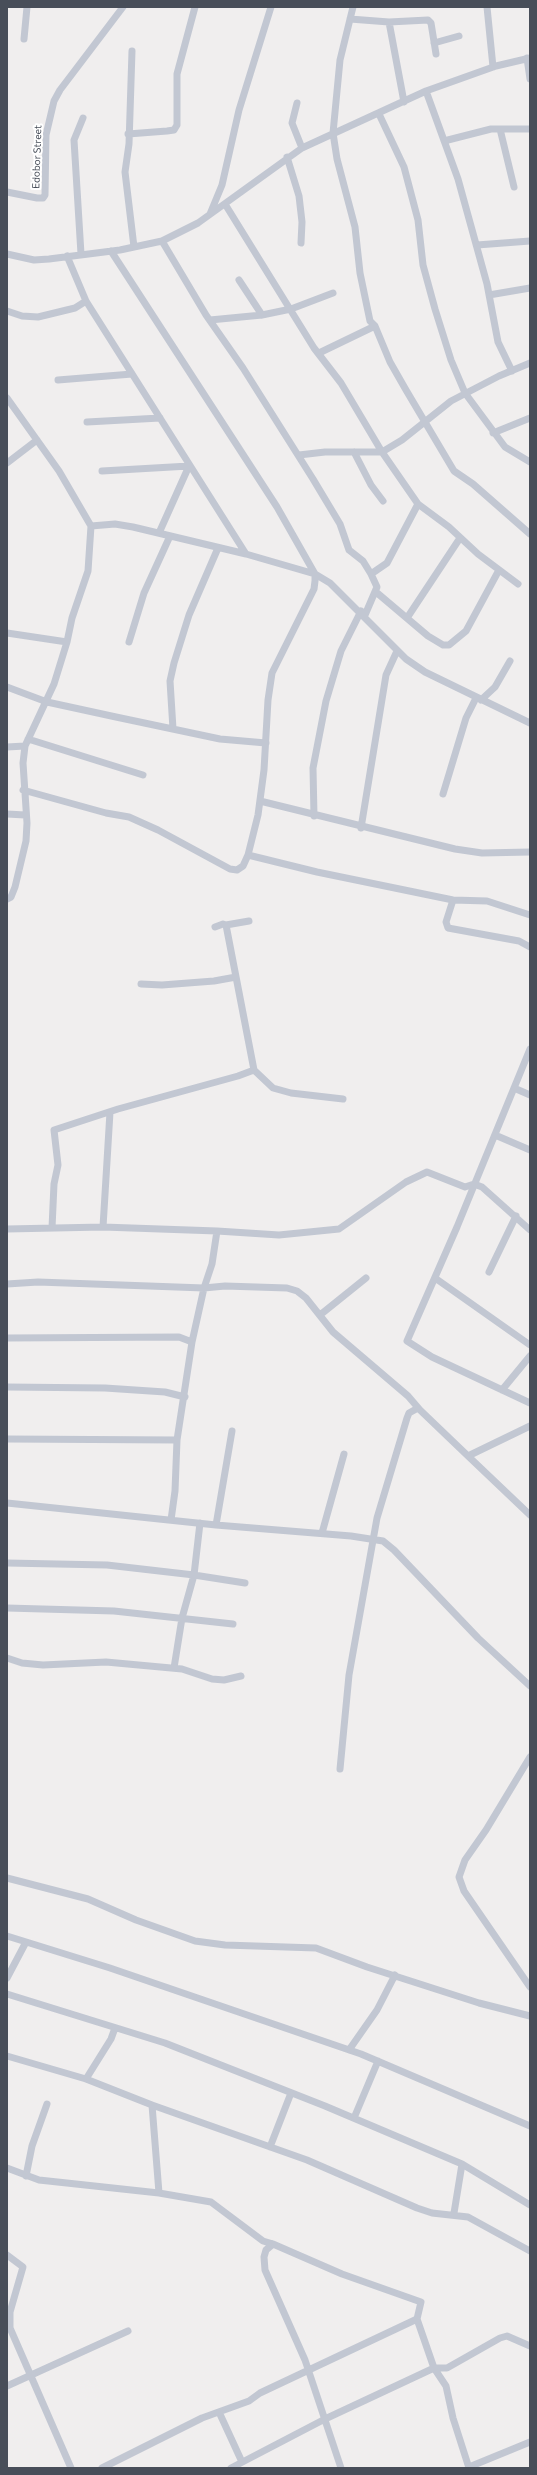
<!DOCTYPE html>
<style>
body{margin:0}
#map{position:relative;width:537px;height:2475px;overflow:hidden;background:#f0eeee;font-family:Commissioner,sans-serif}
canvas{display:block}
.frame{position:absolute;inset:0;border:8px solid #484e59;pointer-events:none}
</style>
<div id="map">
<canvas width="537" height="2475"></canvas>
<div class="frame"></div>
</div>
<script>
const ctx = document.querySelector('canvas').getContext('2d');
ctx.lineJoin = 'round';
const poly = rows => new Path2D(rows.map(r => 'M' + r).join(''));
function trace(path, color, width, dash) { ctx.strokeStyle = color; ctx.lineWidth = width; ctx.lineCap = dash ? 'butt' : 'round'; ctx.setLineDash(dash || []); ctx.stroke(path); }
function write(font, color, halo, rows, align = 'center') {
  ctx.font = font + ' Commissioner,sans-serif'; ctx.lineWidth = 4; ctx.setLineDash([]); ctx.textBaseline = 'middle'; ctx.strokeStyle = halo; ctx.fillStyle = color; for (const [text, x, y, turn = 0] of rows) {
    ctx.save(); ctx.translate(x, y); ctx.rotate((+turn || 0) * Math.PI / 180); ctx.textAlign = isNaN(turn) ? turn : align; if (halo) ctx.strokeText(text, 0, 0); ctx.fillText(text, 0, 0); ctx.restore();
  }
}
trace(poly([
 [353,7,340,60,333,133,337,159,355,227,360,273,370,321,375,326,390,362,406,390,454,471,473,484,530,534],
 [487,7,493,67],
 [350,19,389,22,404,102],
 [389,22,428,20,431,23,436,54],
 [24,39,27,7],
 [434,43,459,36],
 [132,51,129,144,125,172,134,247],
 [527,58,530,79],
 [426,91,458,179,487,284,498,342,512,371],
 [297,103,292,123,302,148],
 [379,114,404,167,418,220,423,265,435,309,451,360,465,393,505,447,530,462],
 [500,129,514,187],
 [128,134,167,131,174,130,177,125,177,74,195,7],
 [444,141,491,129,530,129],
 [287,157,299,196,302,222,301,243],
 [7,192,37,198,43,198,45,195,46,135,54,101,60,90,123,7],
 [225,204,314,348,341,383,382,452,418,504,449,527,478,554,518,584],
 [210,214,222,185,239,110,271,7],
 [162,241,206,315,243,368,313,479,340,524,349,550,363,561,371,574,377,587,365,615],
 [477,245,530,241],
 [7,254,34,260,49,259,120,250,162,241,198,223,302,148,426,91,496,66,530,58],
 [81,254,74,140,83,118],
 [67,256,86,301,246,554,315,574,330,583,406,659,425,672,530,723],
 [239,280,262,315],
 [489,295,530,288],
 [7,311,22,316,38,317,75,308,86,301],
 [210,320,262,315,291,309,333,293],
 [319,353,375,326],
 [58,380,132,374],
 [7,398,59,471,91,526,115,524,133,527,246,554],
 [87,422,160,418],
 [493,433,530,418],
 [354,452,371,485,383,501],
 [299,455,325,452,382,452,402,440,451,401,499,376,530,363],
 [7,463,37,440],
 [102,471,189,466,159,533],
 [371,574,387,563,418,504],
 [376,592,428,636,443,645,449,645,466,631,499,570],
 [407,618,460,538],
 [7,633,67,642],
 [129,642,144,593,170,536],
 [7,687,47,702,116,717,220,739,266,743],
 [481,700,495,687,510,661],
 [173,729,170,681,174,663,189,615,218,548],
 [28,739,143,775],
 [7,747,25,746],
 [23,790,106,813,129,817,158,830,230,869,237,870,243,866,248,855,258,815,264,770,268,700,272,673,314,589,315,581,315,574,277,507,111,251],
 [443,794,466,718,476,698],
 [260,801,455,849,482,853,530,852],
 [7,814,25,815],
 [314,816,313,768,326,701,341,651,361,611],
 [361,828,386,675,397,651],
 [248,855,317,872,453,900,487,901,530,915],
 [7,899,11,897,15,887,26,841,27,823,23,763,25,746,54,684,67,642,72,618,88,571,91,526],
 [453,900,446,922,448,928,519,941,530,947],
 [215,927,223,924,226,925],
 [141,984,162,985,214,981,236,977],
 [530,1049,457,1227,407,1341,432,1357,530,1403],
 [254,1070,273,1088,291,1093,343,1099],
 [514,1088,530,1095],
 [495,1135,530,1150],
 [103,1227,110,1112],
 [52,1228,54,1184,58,1165,54,1130,118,1109,238,1076,254,1070,226,925,249,921],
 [7,1229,103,1227,217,1231],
 [489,1272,516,1216],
 [435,1278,530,1345],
 [7,1284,38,1282,204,1288,225,1286,287,1288,297,1291,306,1298,333,1332,408,1396,420,1410,468,1456,530,1426],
 [320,1315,366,1278],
 [7,1338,179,1337,192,1342,177,1440,175,1491,171,1520],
 [192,1342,204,1288,212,1264,217,1231,279,1235,339,1229,406,1182,427,1172,465,1187,474,1184,482,1187,530,1230],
 [7,1387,105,1388,165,1392,185,1397],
 [502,1390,530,1356],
 [7,1439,177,1440],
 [468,1456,530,1515],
 [7,1503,216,1525,351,1536,383,1541,394,1550,478,1638,530,1686],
 [200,1523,194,1575,245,1583],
 [216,1525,232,1431],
 [322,1533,344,1454],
 [7,1563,107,1565,194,1575,182,1618,174,1668],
 [7,1608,114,1611,233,1624],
 [7,1658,22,1663,43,1665,106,1662,182,1669,212,1679,224,1680,241,1676],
 [530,1757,486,1830,465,1860,459,1877,464,1891,530,1987],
 [340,1769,349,1675,377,1518,407,1418,409,1413,418,1408],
 [7,1878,88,1899,136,1920,195,1941,225,1945,316,1948,367,1967,479,2003,530,2016],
 [7,1936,110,1968,361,2054,530,2126],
 [7,1978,26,1942],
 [7,1994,165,2043,325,2106,462,2164,530,2205],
 [349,2050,377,2010,395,1975],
 [7,2056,86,2079,152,2105],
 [86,2079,111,2039,115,2028],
 [354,2118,378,2061],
 [270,2147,291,2093],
 [7,2168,39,2180,159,2193,211,2202,263,2241,273,2244,266,2250,264,2257,265,2270,305,2360,341,2468],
 [26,2176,32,2146,47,2104],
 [159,2193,152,2105,307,2160,417,2208,432,2213,468,2217,530,2251],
 [454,2213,462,2164],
 [273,2244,342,2274,421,2302,417,2319,434,2368,446,2386,453,2418,469,2468],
 [7,2255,23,2267,10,2312,10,2328,71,2468],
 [7,2386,128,2331],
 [219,2412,242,2462],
 [469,2467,530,2442],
 [102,2468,202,2418,249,2401,260,2393,417,2319],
 [231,2468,325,2419,434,2368,447,2368,500,2338,507,2336,530,2346]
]), '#c2c7d2', 7);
write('10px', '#484e59', '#fff', [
 ["Edobor Street",37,157,-88]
]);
</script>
